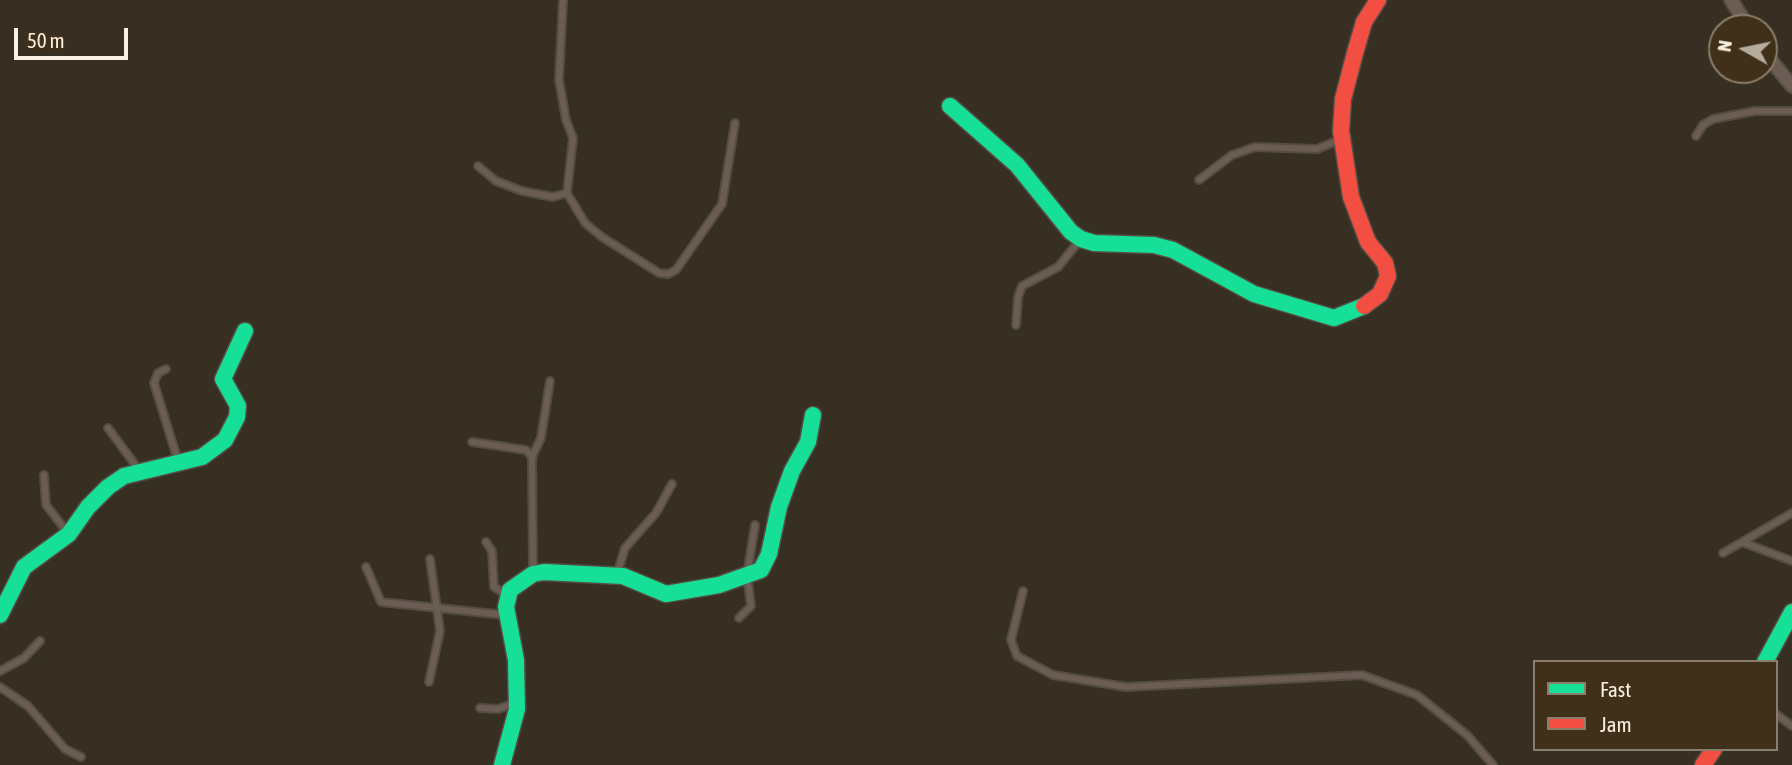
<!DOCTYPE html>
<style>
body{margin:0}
#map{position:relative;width:1792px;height:765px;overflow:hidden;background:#372f22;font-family:"Asap Condensed",sans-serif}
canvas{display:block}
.legend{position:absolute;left:1533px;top:660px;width:245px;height:91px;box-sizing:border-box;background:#403019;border:2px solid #8a7d69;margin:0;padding:9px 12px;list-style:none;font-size:21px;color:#faf0e1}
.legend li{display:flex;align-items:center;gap:14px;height:35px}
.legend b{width:35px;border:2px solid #8a7d69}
.north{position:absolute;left:1708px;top:14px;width:70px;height:70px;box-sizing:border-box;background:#403019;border:2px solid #8a7d69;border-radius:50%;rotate:279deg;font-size:19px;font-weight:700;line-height:28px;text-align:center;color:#faf0e1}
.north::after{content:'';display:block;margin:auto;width:24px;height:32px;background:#b6ac9e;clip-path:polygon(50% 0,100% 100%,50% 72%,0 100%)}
.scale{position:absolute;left:14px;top:28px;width:114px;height:32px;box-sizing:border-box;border:4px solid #faf0e1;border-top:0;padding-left:9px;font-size:21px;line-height:24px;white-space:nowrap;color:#faf0e1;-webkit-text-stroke:5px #403019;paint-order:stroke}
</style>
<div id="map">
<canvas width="1792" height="765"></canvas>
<ul class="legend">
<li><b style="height:9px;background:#16e098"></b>Fast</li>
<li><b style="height:9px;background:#f24e42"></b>Jam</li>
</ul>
<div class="north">N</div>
<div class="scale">50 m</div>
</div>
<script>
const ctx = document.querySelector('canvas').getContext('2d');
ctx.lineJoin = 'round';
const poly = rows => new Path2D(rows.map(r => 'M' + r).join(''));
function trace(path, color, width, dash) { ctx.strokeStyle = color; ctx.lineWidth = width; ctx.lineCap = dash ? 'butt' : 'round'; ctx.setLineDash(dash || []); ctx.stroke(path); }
const lane = poly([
 [1696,136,1703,125,1713,119,1755,111,1792,111],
 [478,166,496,181,522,191,553,197,567,193,573,138,566,120,559,80,563,0],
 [1199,180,1232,155,1255,147,1317,149,1339,140],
 [567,193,585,223,602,237,659,273,668,274,676,270,722,204,735,123],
 [1016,325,1018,297,1022,286,1058,267,1080,240],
 [166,369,158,373,154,383,178,461],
 [108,428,139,470],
 [472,442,526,450,532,457,533,572],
 [532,457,541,438,550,381],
 [44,475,46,505,68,533],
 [486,542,492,551,494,587,507,595],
 [1742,542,1792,561],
 [1723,553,1792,513],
 [366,567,381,602,505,615],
 [617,574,625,548,656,513,672,484],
 [1023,591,1011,640,1017,656,1053,675,1126,687,1362,675,1417,695,1467,735,1493,765],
 [739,618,751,606,747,575,755,525],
 [0,671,24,658,40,641],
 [429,682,440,631,430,559],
 [0,687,28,706,65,749,81,757],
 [480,708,498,709,515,703],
 [1776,714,1792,726]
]);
const street = poly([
 [1731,0,1749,28],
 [1764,52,1792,86]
]);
const fast = poly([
 [950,106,1017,165,1071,232,1081,239,1094,243,1154,245,1173,250,1254,294,1334,318,1364,306],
 [0,615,24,567,69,534,88,507,108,487,124,476,202,457,225,440,237,417,238,406,223,379,245,331],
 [1765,662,1792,612],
 [502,765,517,709,516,660,506,607,510,590,533,574,544,572,623,576,666,594,719,585,761,570,769,554,779,507,792,471,808,442,813,415]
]);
const jam = poly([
 [1364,306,1380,294,1388,276,1385,263,1368,242,1351,197,1341,131,1343,99,1355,53,1364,22,1378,0],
 [1703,765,1714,749]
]);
trace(lane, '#554d42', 10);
trace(street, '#554d42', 16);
trace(fast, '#554d42', 19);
trace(jam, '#554d42', 19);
trace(lane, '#6b5d54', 6);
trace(street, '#6b5d54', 12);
trace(fast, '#16e098', 16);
trace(jam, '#f24e42', 16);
</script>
